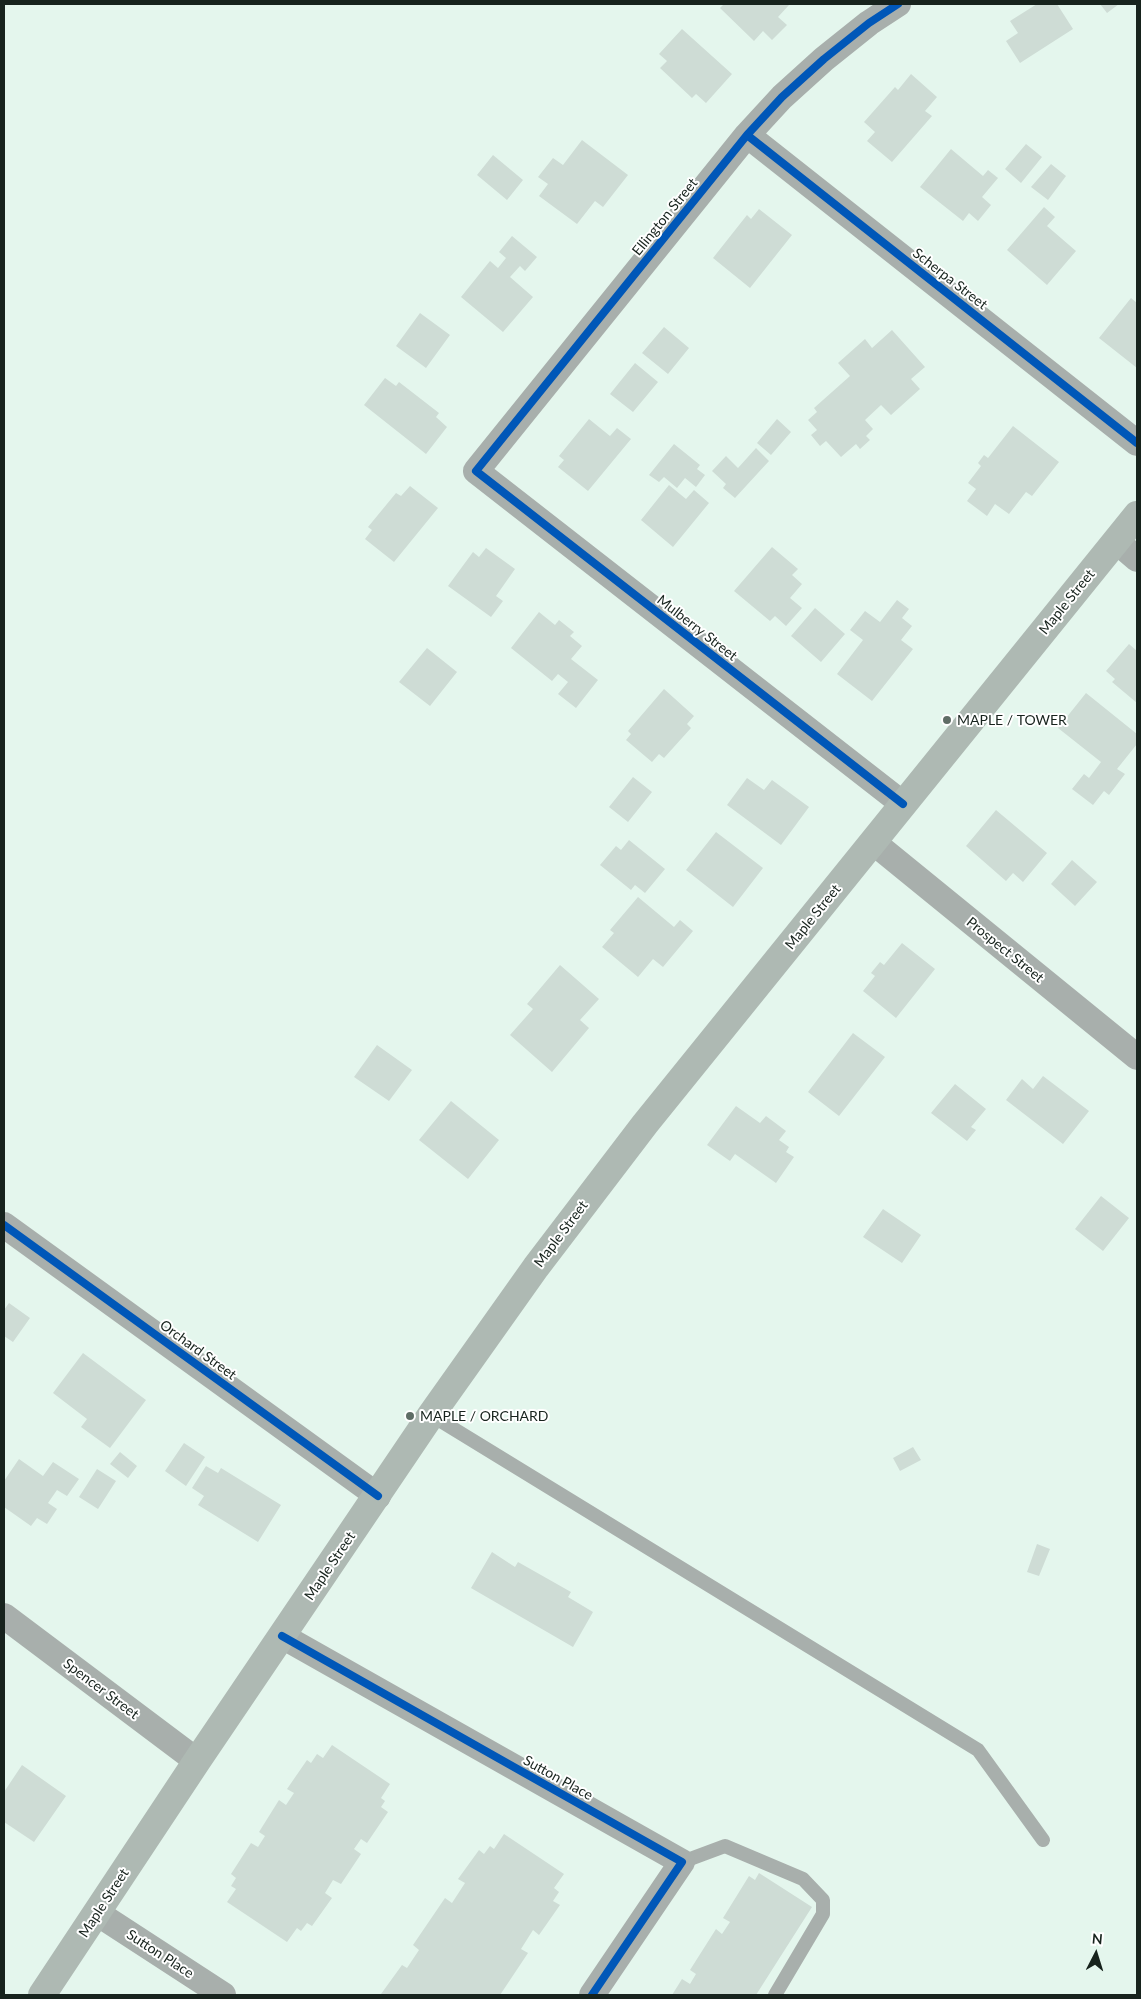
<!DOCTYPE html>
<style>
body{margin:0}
#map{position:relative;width:1141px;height:1999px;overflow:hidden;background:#e4f6ed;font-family:Lato,sans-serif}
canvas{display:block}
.frame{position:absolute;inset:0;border:5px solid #17231d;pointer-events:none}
.north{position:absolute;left:1071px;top:1929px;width:50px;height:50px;-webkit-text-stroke:4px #fff;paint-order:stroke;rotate:5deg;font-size:14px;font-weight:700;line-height:20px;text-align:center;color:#17231d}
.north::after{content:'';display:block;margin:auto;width:18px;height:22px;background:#17231d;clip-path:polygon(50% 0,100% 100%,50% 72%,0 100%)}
</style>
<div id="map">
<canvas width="1141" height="1999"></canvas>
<div class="frame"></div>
<div class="north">N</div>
</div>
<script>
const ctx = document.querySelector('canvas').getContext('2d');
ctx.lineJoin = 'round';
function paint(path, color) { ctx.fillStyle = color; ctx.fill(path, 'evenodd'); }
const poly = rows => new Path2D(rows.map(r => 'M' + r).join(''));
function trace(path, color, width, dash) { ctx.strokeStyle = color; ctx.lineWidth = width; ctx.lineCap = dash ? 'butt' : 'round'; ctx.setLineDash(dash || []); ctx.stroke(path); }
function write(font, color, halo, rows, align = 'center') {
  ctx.font = font + ' Lato,sans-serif'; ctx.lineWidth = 4; ctx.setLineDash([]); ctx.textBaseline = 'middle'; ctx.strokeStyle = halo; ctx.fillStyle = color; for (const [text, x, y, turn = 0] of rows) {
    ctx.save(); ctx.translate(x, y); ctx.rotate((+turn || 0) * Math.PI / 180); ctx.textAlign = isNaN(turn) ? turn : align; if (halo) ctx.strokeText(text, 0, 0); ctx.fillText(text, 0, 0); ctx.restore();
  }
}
paint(poly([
 [724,4,788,4,789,5,778,17,787,25,772,40,763,31,754,41,720,8],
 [1037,4,1057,4,1073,29,1020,63,1006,41,1018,33,1010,21],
 [1100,4,1119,4,1107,13],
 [682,29,732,74,706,103,696,94,692,98,660,68,667,61,659,54],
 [911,74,937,97,925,111,932,116,892,162,867,141,875,132,864,122,895,87,898,90],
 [582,140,628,175,603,207,595,201,577,224,539,196,548,184,538,177,553,158,563,165],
 [1026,144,1042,157,1021,183,1005,169],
 [951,149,983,176,988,170,998,178,982,197,991,205,978,221,969,213,963,221,920,187],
 [493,155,523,180,507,200,477,175],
 [1051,164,1066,176,1048,200,1031,187],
 [1044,207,1055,217,1047,226,1076,251,1047,285,1007,250],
 [759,209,792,235,750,288,713,258,747,215,751,219],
 [512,236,537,257,525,271,520,266,510,277,533,297,503,332,461,297,490,261,498,268,506,258,499,252],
 [1131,298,1137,303,1137,368,1099,338],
 [420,313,450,335,426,368,396,346],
 [664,327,689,348,668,374,642,353],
 [892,330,925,367,911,379,920,389,891,415,881,405,865,420,873,429,866,436,870,440,860,449,856,444,841,457,826,441,820,446,811,435,817,430,808,420,817,412,814,408,850,376,838,363,865,339,872,348],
 [635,363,658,382,633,412,610,394],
 [385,378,396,386,399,382,439,413,436,417,447,427,426,454,364,405],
 [589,419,610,436,617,428,631,439,588,491,558,467,564,460,559,456],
 [777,419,791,432,771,455,757,443],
 [1013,426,1059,462,1032,496,1026,492,1009,514,995,504,987,516,967,501,976,489,968,483,981,466,978,463,984,455,988,458],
 [674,444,700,465,697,469,705,475,696,487,685,478,677,488,664,477,659,482,649,475],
 [756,448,769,461,735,498,723,488,726,484,712,471,726,456,738,468],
 [669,485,686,499,694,490,709,503,673,547,641,520],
 [410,486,438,508,394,562,365,539,372,530,368,527,396,493,401,496],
 [772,547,798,569,792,575,802,584,790,598,802,608,786,626,775,616,770,621,734,591],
 [486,548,515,569,496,596,503,601,491,617,448,586,473,552,479,557],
 [897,600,909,609,902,618,912,626,901,640,913,649,872,701,837,674,863,640,850,630,865,611,880,622],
 [815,608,845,634,821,662,791,636],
 [539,612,555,625,559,620,574,632,570,636,582,646,571,659,598,680,576,708,558,694,568,682,558,674,552,681,511,648],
 [1129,644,1137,651,1137,703,1112,682,1115,679,1106,671],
 [427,648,457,672,430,706,399,682],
 [664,689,694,716,687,724,691,728,664,758,659,754,652,762,626,740,631,734,628,731],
 [1086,693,1137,734,1137,744,1117,769,1125,774,1109,795,1104,791,1093,805,1072,789,1084,774,1089,778,1101,762,1058,728],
 [633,777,652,792,628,822,609,807],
 [747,778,764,790,772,780,809,807,781,845,727,805],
 [996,810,1047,853,1023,882,1013,873,1006,881,966,846],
 [716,832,763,868,733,907,686,870],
 [629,840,665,869,645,893,635,885,631,890,600,865,616,846,621,850],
 [1072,860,1097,882,1075,906,1051,884],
 [638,897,674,927,680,920,693,931,663,967,653,959,638,977,602,947,614,933,610,930],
 [902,943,935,969,896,1018,863,991,875,976,871,973,880,962,884,965],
 [560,965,599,999,580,1020,589,1028,552,1072,510,1035,533,1009,527,1004],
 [853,1033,885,1057,839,1116,808,1092],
 [377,1045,412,1070,389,1101,354,1077],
 [1043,1076,1089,1111,1063,1144,1006,1100,1022,1079,1033,1089],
 [955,1084,986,1109,971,1127,976,1130,967,1141,931,1113],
 [451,1101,499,1140,468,1179,419,1140],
 [736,1106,760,1123,766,1116,786,1131,779,1140,789,1147,786,1152,794,1157,776,1183,735,1154,730,1161,707,1145],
 [1101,1196,1129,1218,1103,1251,1075,1229],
 [883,1209,921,1235,902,1263,863,1237],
 [9,1303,30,1318,13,1342,4,1336,4,1310],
 [83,1353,146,1400,110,1448,81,1427,87,1419,53,1393],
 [184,1443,205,1457,186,1486,165,1471],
 [913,1447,921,1460,900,1471,893,1458],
 [120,1452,137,1466,128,1478,110,1464],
 [19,1459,43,1476,53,1462,79,1479,67,1496,57,1490,48,1503,57,1509,47,1524,37,1518,31,1526,4,1507,4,1481],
 [206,1466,218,1473,221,1468,281,1505,258,1542,198,1505,204,1496,192,1488],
 [97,1469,116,1481,98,1509,79,1497],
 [1037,1544,1050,1549,1039,1576,1027,1572],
 [492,1552,515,1567,518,1562,571,1592,568,1597,593,1612,573,1647,471,1588],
 [332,1745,390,1784,381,1798,385,1801,381,1807,388,1812,367,1843,361,1839,354,1849,361,1854,341,1884,333,1880,325,1893,332,1898,312,1926,307,1923,301,1931,297,1928,287,1942,227,1902,236,1889,231,1886,236,1878,231,1874,251,1843,258,1847,265,1836,259,1832,279,1800,286,1805,294,1793,287,1789,307,1760,311,1763,317,1754,323,1758],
 [22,1765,66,1796,34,1842,4,1822,4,1792],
 [504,1834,564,1874,554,1888,559,1892,553,1901,560,1905,539,1935,533,1930,521,1949,528,1953,500,1995,384,1995,381,1994,402,1965,407,1968,419,1950,413,1945,445,1898,452,1903,465,1883,458,1879,479,1850,484,1854,490,1846,494,1849],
 [759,1873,812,1907,756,1995,672,1995,682,1979,690,1984,696,1974,690,1970,716,1929,722,1934,730,1922,723,1918,749,1876,755,1880]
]), '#cedcd5');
trace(poly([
 [431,1415,978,1750,1043,1840],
 [682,1862,725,1846,803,1879,823,1900,823,1914,775,1995]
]), '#a8afac', 14);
trace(poly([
 [898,4,869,23,824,59,782,97,747,135,476,471,903,804],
 [747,135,1137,443],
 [1116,541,1137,559],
 [873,842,1137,1057],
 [4,1225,378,1496],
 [4,1616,197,1761],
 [282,1636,682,1862,592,1995],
 [97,1913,223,1995]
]), '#a8afac', 26);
trace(poly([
 [42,1995,197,1761,431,1415,536,1267,645,1124,1137,515]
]), '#aeb9b3', 28);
trace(poly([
 [898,4,869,23,824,59,782,97,747,135,476,471,903,804],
 [747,135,1137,443],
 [4,1225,378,1496],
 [282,1636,682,1862,592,1995]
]), '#0057b8', 8);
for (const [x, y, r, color] of [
 [947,720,5,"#5f6d66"],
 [410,1416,5,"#5f6d66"]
]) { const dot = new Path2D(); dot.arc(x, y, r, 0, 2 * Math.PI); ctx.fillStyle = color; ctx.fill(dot); trace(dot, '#fff', 2); }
write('14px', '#17231d', '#fff', [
 ["Ellington Street",665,217,-51],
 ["Scherpa Street",950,279,38],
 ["Maple Street",1067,602,-51],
 ["Mulberry Street",697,628,38],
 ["Maple Street",813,917,-51],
 ["Prospect Street",1005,950,39],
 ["Maple Street",561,1234,-53],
 ["Orchard Street",198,1350,36],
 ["Maple Street",330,1566,-56],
 ["Spencer Street",101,1689,37],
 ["Sutton Place",558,1778,29],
 ["Maple Street",104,1903,-57],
 ["Sutton Place",160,1954,33]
]);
write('14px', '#17231d', '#fff', [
 ["MAPLE / TOWER",957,720],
 ["MAPLE / ORCHARD",420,1416]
], 'left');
</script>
